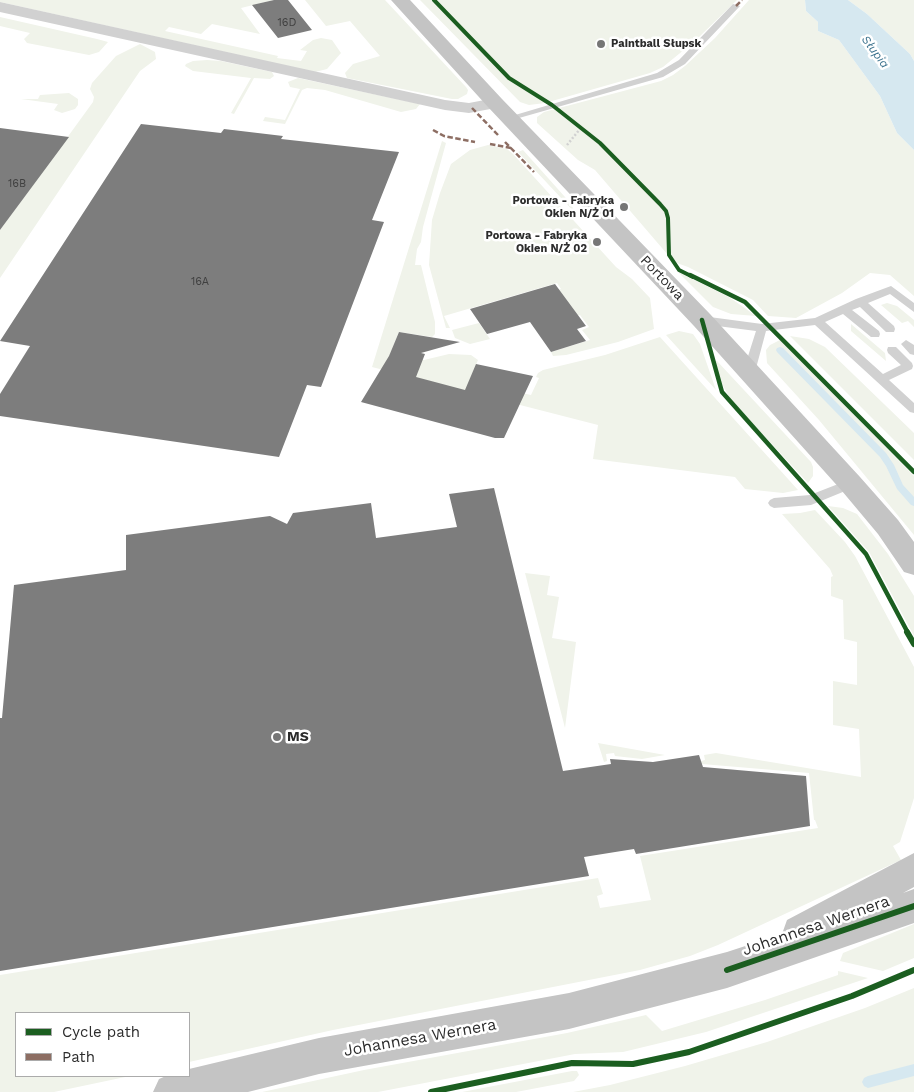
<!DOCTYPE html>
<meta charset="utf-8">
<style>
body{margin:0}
#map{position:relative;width:914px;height:1092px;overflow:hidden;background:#fff;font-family:"Work Sans",sans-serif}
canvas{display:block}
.legend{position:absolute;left:15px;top:1012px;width:175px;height:65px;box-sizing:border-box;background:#fff;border:1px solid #ababab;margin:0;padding:6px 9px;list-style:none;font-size:15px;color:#2c2c2c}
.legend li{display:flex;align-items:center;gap:10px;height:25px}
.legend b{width:25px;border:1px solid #ababab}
</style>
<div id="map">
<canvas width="914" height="1092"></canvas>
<ul class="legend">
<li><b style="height:6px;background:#1b5e20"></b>Cycle path</li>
<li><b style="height:6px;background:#8d6e63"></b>Path</li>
</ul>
</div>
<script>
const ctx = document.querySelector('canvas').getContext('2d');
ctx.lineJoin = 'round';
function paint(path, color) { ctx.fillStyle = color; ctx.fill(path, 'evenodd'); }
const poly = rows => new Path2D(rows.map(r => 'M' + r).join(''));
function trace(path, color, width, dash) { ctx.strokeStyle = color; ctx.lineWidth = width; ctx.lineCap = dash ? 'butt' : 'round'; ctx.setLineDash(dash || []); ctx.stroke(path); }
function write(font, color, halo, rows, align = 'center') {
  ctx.font = font + ' "Work Sans",sans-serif'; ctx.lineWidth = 5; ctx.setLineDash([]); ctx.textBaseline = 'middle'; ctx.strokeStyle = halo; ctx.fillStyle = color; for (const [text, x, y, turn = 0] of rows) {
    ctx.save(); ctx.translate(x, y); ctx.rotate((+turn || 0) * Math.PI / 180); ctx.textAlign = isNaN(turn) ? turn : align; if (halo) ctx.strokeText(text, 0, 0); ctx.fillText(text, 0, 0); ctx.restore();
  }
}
paint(poly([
 [0,0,274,0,241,8,260,34,212,24,201,34,169,27,165,31,278,56,277,58,301,61,307,51,300,50,313,40,321,38,332,40,341,53,327,69,315,72,0,2],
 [305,0,385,0,466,87,468,90,467,94,458,99,452,99,347,78,345,73,353,64,380,56,350,21,326,26],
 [420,0,737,0,696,40,663,67,650,73,545,103,529,105,520,102],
 [749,0,805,0,806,11,818,22,818,31,839,40,880,96,897,133,914,150,914,296,890,275,870,273,842,293,796,318,768,316,753,300,688,267,674,262,595,170,578,160,537,123,537,117,544,112,661,81,673,75,685,66,715,38],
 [848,0,914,0,914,61,910,54,867,14],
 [0,17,97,39,108,42,99,52,89,55,27,43,24,39,30,33,0,26],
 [140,44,155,52,156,59,140,71,0,278,0,230,93,102,94,97,90,89,92,83,116,56],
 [207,60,221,61,272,72,274,76,270,79,254,78,234,114,231,113,251,78,193,71,185,66,186,64,193,61],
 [298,78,420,104,416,109,401,112,325,90,307,88,302,90,285,124,263,121,265,117,285,120,300,89,290,87,288,82],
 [69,93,78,99,78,105,75,109,62,113,54,110,58,104,21,99,38,99,40,95],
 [442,141,446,143,423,227,421,242,417,249,415,265,421,265,435,322,435,334,432,337,399,332,390,354,424,360,449,354,471,355,478,360,469,381,531,395,539,378,536,377,538,373,543,370,605,355,660,337,798,490,783,493,745,489,735,477,593,459,598,425,372,367],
 [488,145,507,149,513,154,616,267,632,279,650,298,654,329,618,342,566,355,553,356,551,352,590,340,582,330,589,327,580,315,572,317,555,291,561,289,557,283,444,316,450,328,446,328,429,265,432,220,440,193,451,164,470,150],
 [523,150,565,197,578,215,577,215,518,152],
 [678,272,729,297,756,316,731,314,713,307],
 [887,303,897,306,914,320,914,327,908,321,902,323,881,305],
 [479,323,490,339,470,344,455,338,452,330],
 [851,324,885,353,886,361,851,331],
 [679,331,693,334,700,344,716,390,666,335],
 [790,336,809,339,825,347,914,433,914,460],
 [780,340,914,476,914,535,819,420,767,363,766,350,770,345],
 [715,361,717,361,811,462,813,467,813,476,808,483,731,400,721,382],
 [828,506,843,508,857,514,888,554,914,596,914,636,869,552],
 [815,510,845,542,855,556,914,667,914,798,900,842,893,846,901,860,718,945,690,956,640,970,333,1030,189,1062,189,1013,16,1013,16,1076,130,1076,54,1092,0,1092,0,975,598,878,603,894,597,896,600,908,651,900,640,856,818,828,815,820,814,820,809,773,702,764,701,761,705,760,704,755,716,753,861,777,859,729,833,725,833,681,857,685,857,642,844,639,843,600,831,596,831,577,833,576,830,569,782,514,800,513],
 [525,573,550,576,547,595,559,597,552,638,576,642,565,728],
 [598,743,665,755,642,759,615,756,614,753,606,754,607,761,604,762],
 [914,924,914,958,883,971,840,961,843,953],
 [838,971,868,978,706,1032,623,1052,575,1054,378,1092,262,1092,364,1070,567,1033,646,1015,662,1031,765,1000,838,975],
 [914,988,914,1092,573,1092,610,1085,685,1066,767,1042,865,1008],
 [572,1071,577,1071,579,1075,574,1081,516,1092,462,1092]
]), '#f0f3ea');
paint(poly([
 [805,0,848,0,867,14,910,54,914,61,914,150,897,133,880,96,839,40,818,31,818,22,806,11]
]), '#d6e8f0');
paint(poly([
 [780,347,783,348,886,453,894,465,903,485,914,497,914,506,911,505,897,489,886,466,880,457,777,352,776,350,777,348,780,347],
 [914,1064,914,1076,868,1088,864,1086,862,1082,864,1078,868,1076,914,1064]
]), '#d6e8f0');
paint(poly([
 [274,0,288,0,312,30,278,38,252,5],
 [141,124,221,133,224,129,283,136,281,139,399,152,372,220,384,222,321,387,307,385,279,457,0,416,0,394,30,346,0,341],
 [0,128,69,137,0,230],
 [555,284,586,326,577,329,586,341,551,352,530,322,487,334,470,309],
 [399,332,460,342,421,353,425,354,416,377,465,390,476,364,533,376,504,438,495,438,361,402,389,356],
 [494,488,563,771,611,764,610,759,653,762,699,755,703,767,806,776,810,826,636,854,634,849,584,857,589,876,0,971,0,718,2,718,14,585,126,570,126,535,270,516,287,524,293,513,371,503,376,538,457,527,449,494]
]), '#7d7d7d');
trace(poly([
 [567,145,580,129]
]), '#d1d1d1', 2.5, [2, 2]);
paint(poly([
 [733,4,740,6,685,64,663,77,512,120,506,120,505,118,657,73,679,60,733,4],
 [891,286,914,303,914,312,890,294,868,303,894,326,895,329,894,332,886,332,860,307,852,310,879,331,880,334,879,337,871,337,843,314,825,322,883,374,901,365,888,353,887,350,888,347,896,347,912,363,913,366,912,369,889,380,914,403,914,413,910,412,815,325,766,331,755,372,749,376,743,372,756,331,702,324,697,320,702,316,762,324,815,318,856,299,891,286],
 [906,340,914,345,914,355,910,354,901,344,906,340],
 [851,479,855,481,857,484,855,487,811,505,774,508,770,506,768,503,770,500,774,498,810,495,851,479]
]), '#d1d1d1');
paint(poly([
 [0,2,445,100,469,103,495,98,501,99,504,103,501,107,469,113,445,110,0,12,0,2]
]), '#d1d1d1');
paint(poly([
 [391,0,410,0,502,99,710,314,860,477,898,520,914,542,914,575,904,572,878,534,842,491,694,326,488,107,391,0],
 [914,853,914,887,903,893,914,889,914,923,727,988,569,1029,319,1074,248,1092,153,1092,159,1079,166,1076,189,1076,189,1069,319,1038,569,993,727,952,782,934,787,920,914,853]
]), '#c4c4c4');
trace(poly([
 [736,6,742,0],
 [472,108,498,135],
 [433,130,444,136,475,142],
 [505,142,534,172],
 [490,144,511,148]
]), '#8d6e63', 2.5, [5.5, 2.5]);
trace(poly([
 [434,0,509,78,552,105,600,143,660,204,666,211,668,218,669,255,679,270,693,277]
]), '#1b5e20', 4);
trace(poly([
 [690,275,745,302,914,472],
 [702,320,722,392,866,554,908,633]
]), '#1b5e20', 4.5);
trace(poly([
 [907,632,914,644],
 [727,970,914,906],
 [431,1092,572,1063,633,1064,689,1052,852,996,914,970]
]), '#1b5e20', 6);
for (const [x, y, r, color] of [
 [601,44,5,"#767676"],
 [624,207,5,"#767676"],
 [597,242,5,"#767676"],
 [277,737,5,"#767676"]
]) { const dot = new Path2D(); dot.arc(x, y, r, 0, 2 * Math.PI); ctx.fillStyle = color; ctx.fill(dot); trace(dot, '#fff', 2); }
write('11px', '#404040', null, [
 ["16D",287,23],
 ["16B",17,184],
 ["16A",200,282]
]);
write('bold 11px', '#2c2c2c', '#fff', [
 ["Paintball Słupsk",611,44,"left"],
 ["Portowa - Fabryka",614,201],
 ["Okien N/Ż 01",614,214],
 ["Portowa - Fabryka",587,236],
 ["Okien N/Ż 02",587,249]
], 'right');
write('italic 12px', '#3b728d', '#fff', [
 ["Słupia",875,52,53]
]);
write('14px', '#2c2c2c', '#fff', [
 ["Portowa",662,278,46]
]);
write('bold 14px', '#2c2c2c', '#fff', [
 ["MS",287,737]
], 'left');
write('16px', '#2c2c2c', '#fff', [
 ["Johannesa Wernera",816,926,-19],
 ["Johannesa Wernera",420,1038,-10]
]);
</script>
